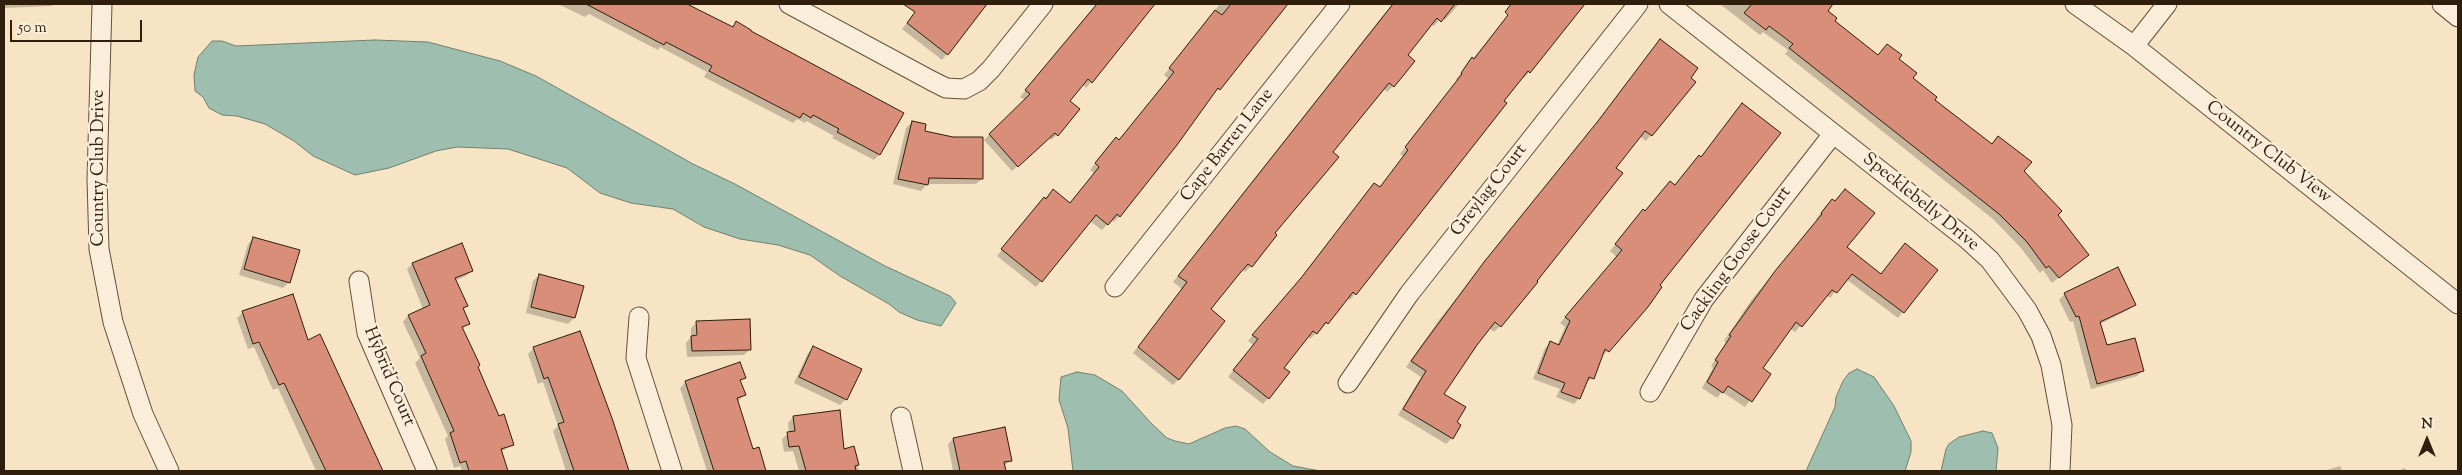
<!DOCTYPE html>
<style>
body{margin:0}
#map{position:relative;width:2462px;height:475px;overflow:hidden;background:#f7e4c5;font-family:"Sorts Mill Goudy",serif}
canvas{display:block}
.frame{position:absolute;inset:0;border:5px solid #2f1e0b;pointer-events:none}
.north{position:absolute;left:2402px;top:415px;width:50px;height:50px;-webkit-text-stroke:4px #faedd9;paint-order:stroke;rotate:0deg;font-size:14px;font-weight:700;line-height:20px;text-align:center;color:#2f1e0b}
.north::after{content:'';display:block;margin:auto;width:18px;height:22px;background:#2f1e0b;clip-path:polygon(50% 0,100% 100%,50% 72%,0 100%)}
.scale{position:absolute;left:10px;top:20px;width:132px;height:22px;box-sizing:border-box;border:2px solid #2f1e0b;border-top:0;padding-left:6px;font-size:15px;line-height:18px;white-space:nowrap;color:#2f1e0b;-webkit-text-stroke:4px #faedd9;paint-order:stroke}
</style>
<div id="map">
<canvas width="2462" height="475"></canvas>
<div class="frame"></div>
<div class="north">N</div>
<div class="scale">50 m</div>
</div>
<script>
const ctx = document.querySelector('canvas').getContext('2d');
ctx.lineJoin = 'round';
function paint(path, color) { ctx.fillStyle = color; ctx.fill(path, 'evenodd'); }
const poly = rows => new Path2D(rows.map(r => 'M' + r).join(''));
function trace(path, color, width, dash) { ctx.strokeStyle = color; ctx.lineWidth = width; ctx.lineCap = dash ? 'butt' : 'round'; ctx.setLineDash(dash || []); ctx.stroke(path); }
function write(font, color, halo, rows, align = 'center') {
  ctx.font = font + ' "Sorts Mill Goudy",serif'; ctx.lineWidth = 4.5; ctx.setLineDash([]); ctx.textBaseline = 'middle'; ctx.strokeStyle = halo; ctx.fillStyle = color; for (const [text, x, y, turn = 0] of rows) {
    ctx.save(); ctx.translate(x, y); ctx.rotate((+turn || 0) * Math.PI / 180); ctx.textAlign = isNaN(turn) ? turn : align; if (halo) ctx.strokeText(text, 0, 0); ctx.fillText(text, 0, 0); ctx.restore();
  }
}
const water = poly([
 [375,40,428,42,500,61,536,76,693,164,735,184,885,266,950,296,956,303,941,326,917,320,899,312,889,304,840,276,810,255,778,245,740,239,704,227,673,209,631,203,600,193,567,168,508,149,457,147,436,151,389,168,355,175,313,156,294,141,265,124,237,116,222,115,209,108,203,97,195,91,194,75,198,57,212,41,222,41,236,46,375,40],
 [1857,369,1874,377,1894,406,1911,441,1911,452,1905,471,1806,471,1835,407,1836,397,1843,381,1849,373,1857,369],
 [1077,372,1095,375,1122,391,1151,423,1167,438,1175,441,1189,444,1225,428,1236,426,1245,429,1270,452,1293,466,1320,471,1073,471,1068,428,1059,400,1061,377,1077,372],
 [1983,431,1992,433,1998,448,1996,471,1941,471,1946,449,1949,444,1959,437,1983,431]
]);
paint(water, '#9ebfaf');
trace(water, '#727f6d', 1);
paint(poly([
 [4,4,55,4,52,6,4,8],
 [558,4,685,4,731,28,737,23,879,155,874,160,832,138,834,136,807,121,805,123,797,119,793,123,704,77,707,72,660,47,658,50,589,14,585,17],
 [922,4,988,4,942,60,902,29],
 [1096,4,1153,4,1091,82,1086,88,1082,84,1068,101,1057,135,1051,140,1049,138,1012,171,984,140,1025,100,1020,97],
 [1220,4,1287,4,1219,89,1212,94,1119,216,1114,222,1111,220,1102,230,1090,221,1036,287,997,256,1038,204,1053,191,1069,204,1094,173,1090,170,1110,144,1116,139,1118,141,1169,79,1164,75],
 [1392,4,1459,4,1445,20,1442,17,1434,26,1431,24,1406,55,1393,86,1387,92,1383,88,1331,153,1251,266,1245,272,1242,269,1209,310,1179,379,1173,385,1133,353,1182,289,1173,282],
 [1518,4,1583,4,1529,72,1524,78,1522,77,1355,294,1350,300,1347,298,1327,323,1310,339,1307,336,1283,368,1268,398,1263,404,1228,377,1253,345,1248,341,1296,285,1369,190,1379,188,1404,157,1400,154,1457,81,1456,79],
 [1720,4,1825,4,1829,7,1826,11,1833,21,1878,56,1898,59,1911,79,1933,100,2022,171,2087,255,2052,283,2043,270,2040,273,2021,248,1993,219,1785,54,1788,50,1763,32,1760,35],
 [1655,46,1695,82,1646,141,1639,136,1500,326,1494,332,1489,328,1443,394,1455,422,1460,425,1452,438,1446,444,1398,415,1421,377,1406,367,1439,320,1593,128],
 [912,122,923,132,982,179,976,184,927,184,921,191,893,184,906,128],
 [1670,182,1658,285,1608,351,1601,356,1593,378,1585,383,1579,398,1574,404,1556,397,1560,389,1533,379,1545,348,1551,343,1557,345,1565,327,1560,323,1617,257,1610,251,1637,217,1645,212],
 [1826,206,1845,247,1880,275,1936,270,1898,318,1846,279,1830,298,1826,295,1795,332,1790,328,1761,369,1769,374,1745,407,1722,392,1717,398,1702,388,1713,368,1711,366,1726,343,1724,341,1752,299,1818,221,1816,219],
 [254,238,289,282,283,288,239,275,248,244],
 [462,245,471,271,466,276,454,281,466,306,462,310,468,323,462,329,498,417,513,444,501,452,507,471,462,471,460,466,454,468,445,439,448,436,415,363,420,358,403,322,408,316,423,309,407,269,412,264],
 [539,275,582,286,574,318,568,324,526,313,533,281],
 [2065,294,2134,305,2128,310,2100,324,2106,346,2143,371,2137,376,2091,389,2073,321,2070,322,2059,300],
 [243,312,308,341,373,452,380,471,316,471,278,388,273,390,254,347,248,349,237,318],
 [697,322,750,349,744,355,687,357,686,343,691,337,691,328],
 [534,348,615,431,626,471,566,471,553,431,558,426,543,382,538,384,528,354],
 [814,348,846,399,840,405,794,383,808,353],
 [744,377,740,382,745,395,737,402,752,450,758,448,765,471,707,471,680,388,686,382],
 [793,417,843,450,853,448,859,471,799,471,793,451,784,452,782,439,789,433,788,423],
 [953,439,1011,460,1004,466,1005,471,953,471,948,444],
 [2340,466,2342,471,2324,471],
 [2403,468,2409,471,2400,471]
]), '#0003');
const building = poly([
 [586,4,687,4,733,27,736,21,751,30,751,31,904,113,880,155,837,132,839,129,813,115,811,118,803,113,800,118,709,71,712,66,666,42,664,45,586,4],
 [903,4,987,4,948,55,907,23,915,12,903,4],
 [1097,4,1155,4,1092,83,1088,79,1070,101,1080,109,1058,136,1055,133,1018,167,989,134,1030,94,1025,90,1097,4],
 [1231,4,1288,4,1220,90,1218,88,1177,145,1120,217,1117,214,1108,225,1096,215,1042,282,1001,249,1044,197,1046,199,1053,189,1070,203,1099,167,1095,163,1099,158,1116,137,1119,140,1174,72,1169,68,1215,10,1222,15,1231,4],
 [1393,4,1455,4,1441,22,1437,18,1408,55,1415,61,1394,87,1389,83,1333,152,1339,157,1275,233,1277,235,1252,267,1248,264,1240,273,1211,309,1225,321,1179,380,1138,347,1187,282,1178,276,1393,4],
 [1511,4,1585,4,1530,73,1528,71,1504,101,1507,103,1356,295,1353,292,1328,324,1326,322,1317,334,1313,331,1284,368,1290,372,1269,399,1233,370,1258,339,1252,335,1301,278,1374,183,1380,187,1408,150,1405,147,1462,74,1461,73,1472,57,1474,59,1508,15,1505,12,1511,4],
 [1752,4,1833,4,1828,11,1837,18,1835,21,1878,55,1887,44,1902,55,1899,59,1917,73,1913,78,1937,97,1935,100,1992,144,1998,136,2032,162,2024,171,2062,211,2058,215,2089,255,2059,278,2049,266,2046,268,2027,242,1999,214,1789,48,1793,44,1769,26,1766,30,1744,13,1752,4],
 [1660,39,1698,68,1691,78,1696,82,1652,136,1645,131,1616,168,1623,173,1537,281,1538,282,1501,327,1495,322,1477,345,1444,394,1466,407,1457,422,1461,425,1453,439,1403,409,1426,371,1411,361,1424,343,1484,262,1598,121,1660,39],
 [1742,103,1781,133,1660,285,1662,287,1648,307,1609,352,1605,349,1594,379,1589,377,1580,399,1561,392,1565,383,1538,373,1550,341,1559,345,1570,321,1565,317,1622,250,1615,244,1643,209,1645,211,1670,181,1675,185,1699,155,1701,157,1742,103],
 [912,121,926,124,925,131,953,137,983,137,983,179,929,178,928,185,898,179,912,121],
 [1845,189,1875,213,1847,247,1881,274,1905,243,1938,270,1904,313,1852,274,1837,293,1832,290,1802,327,1796,322,1763,368,1771,374,1752,402,1728,386,1723,393,1707,382,1718,362,1715,360,1731,336,1729,335,1775,271,1822,214,1821,213,1832,199,1835,201,1845,189],
 [253,237,300,250,290,283,244,269,253,237],
 [462,243,473,271,455,278,468,306,463,308,470,324,462,327,480,365,478,367,499,416,504,414,514,445,501,449,508,471,469,471,466,461,460,463,450,433,454,431,421,356,426,353,408,315,430,305,412,263,462,243],
 [2118,267,2136,305,2100,322,2107,345,2135,338,2144,371,2097,384,2079,316,2076,317,2064,293,2118,267],
 [539,274,584,286,575,318,531,307,539,274],
 [293,294,308,340,320,334,383,471,326,471,284,383,279,385,259,342,253,344,242,311,293,294],
 [750,319,751,350,692,351,691,336,697,335,696,321,750,319],
 [580,331,613,421,629,471,574,471,558,424,564,422,548,377,544,379,533,347,580,331],
 [813,346,862,369,847,400,799,377,813,346],
 [740,362,746,378,740,380,746,395,737,398,753,449,759,447,766,471,714,471,685,381,740,362],
 [840,410,844,449,854,446,859,465,855,466,856,471,806,471,799,446,789,447,787,432,795,431,793,416,840,410],
 [1005,427,1012,461,1004,462,1006,471,960,471,953,438,1005,427]
]);
paint(building, '#d98e79');
trace(building, '#2f1e0b', 1);
const minor = poly([
 [102,4,97,179,99,249,113,322,143,414,169,471],
 [789,4,932,81,946,88,964,89,979,81,991,69,1043,4],
 [1669,4,1967,239,1990,260,2027,310,2041,336,2051,365,2062,425,2060,471],
 [2075,4,2134,46,2458,304],
 [2442,4,2458,17],
 [2134,46,2167,4],
 [359,281,367,333,427,471],
 [1115,287,1340,4],
 [639,317,636,358,672,471],
 [1348,383,1409,294,1638,4],
 [1650,392,1704,299,1833,134],
 [901,417,913,471]
]);
trace(minor, '#61503a', 21);
trace(minor, '#faedd9', 19);
write('18px', '#2f1e0b', '#faedd9', [
 ["Cape Barren Lane",1228,146,-52],
 ["Country Club View",2268,153,38],
 ["Country Club Drive",100,168,-90],
 ["Greylag Court",1490,191,-52],
 ["Specklebelly Drive",1920,203,39],
 ["Cackling Goose Court",1737,260,-54],
 ["Hybrid Court",388,377,67]
]);
</script>
